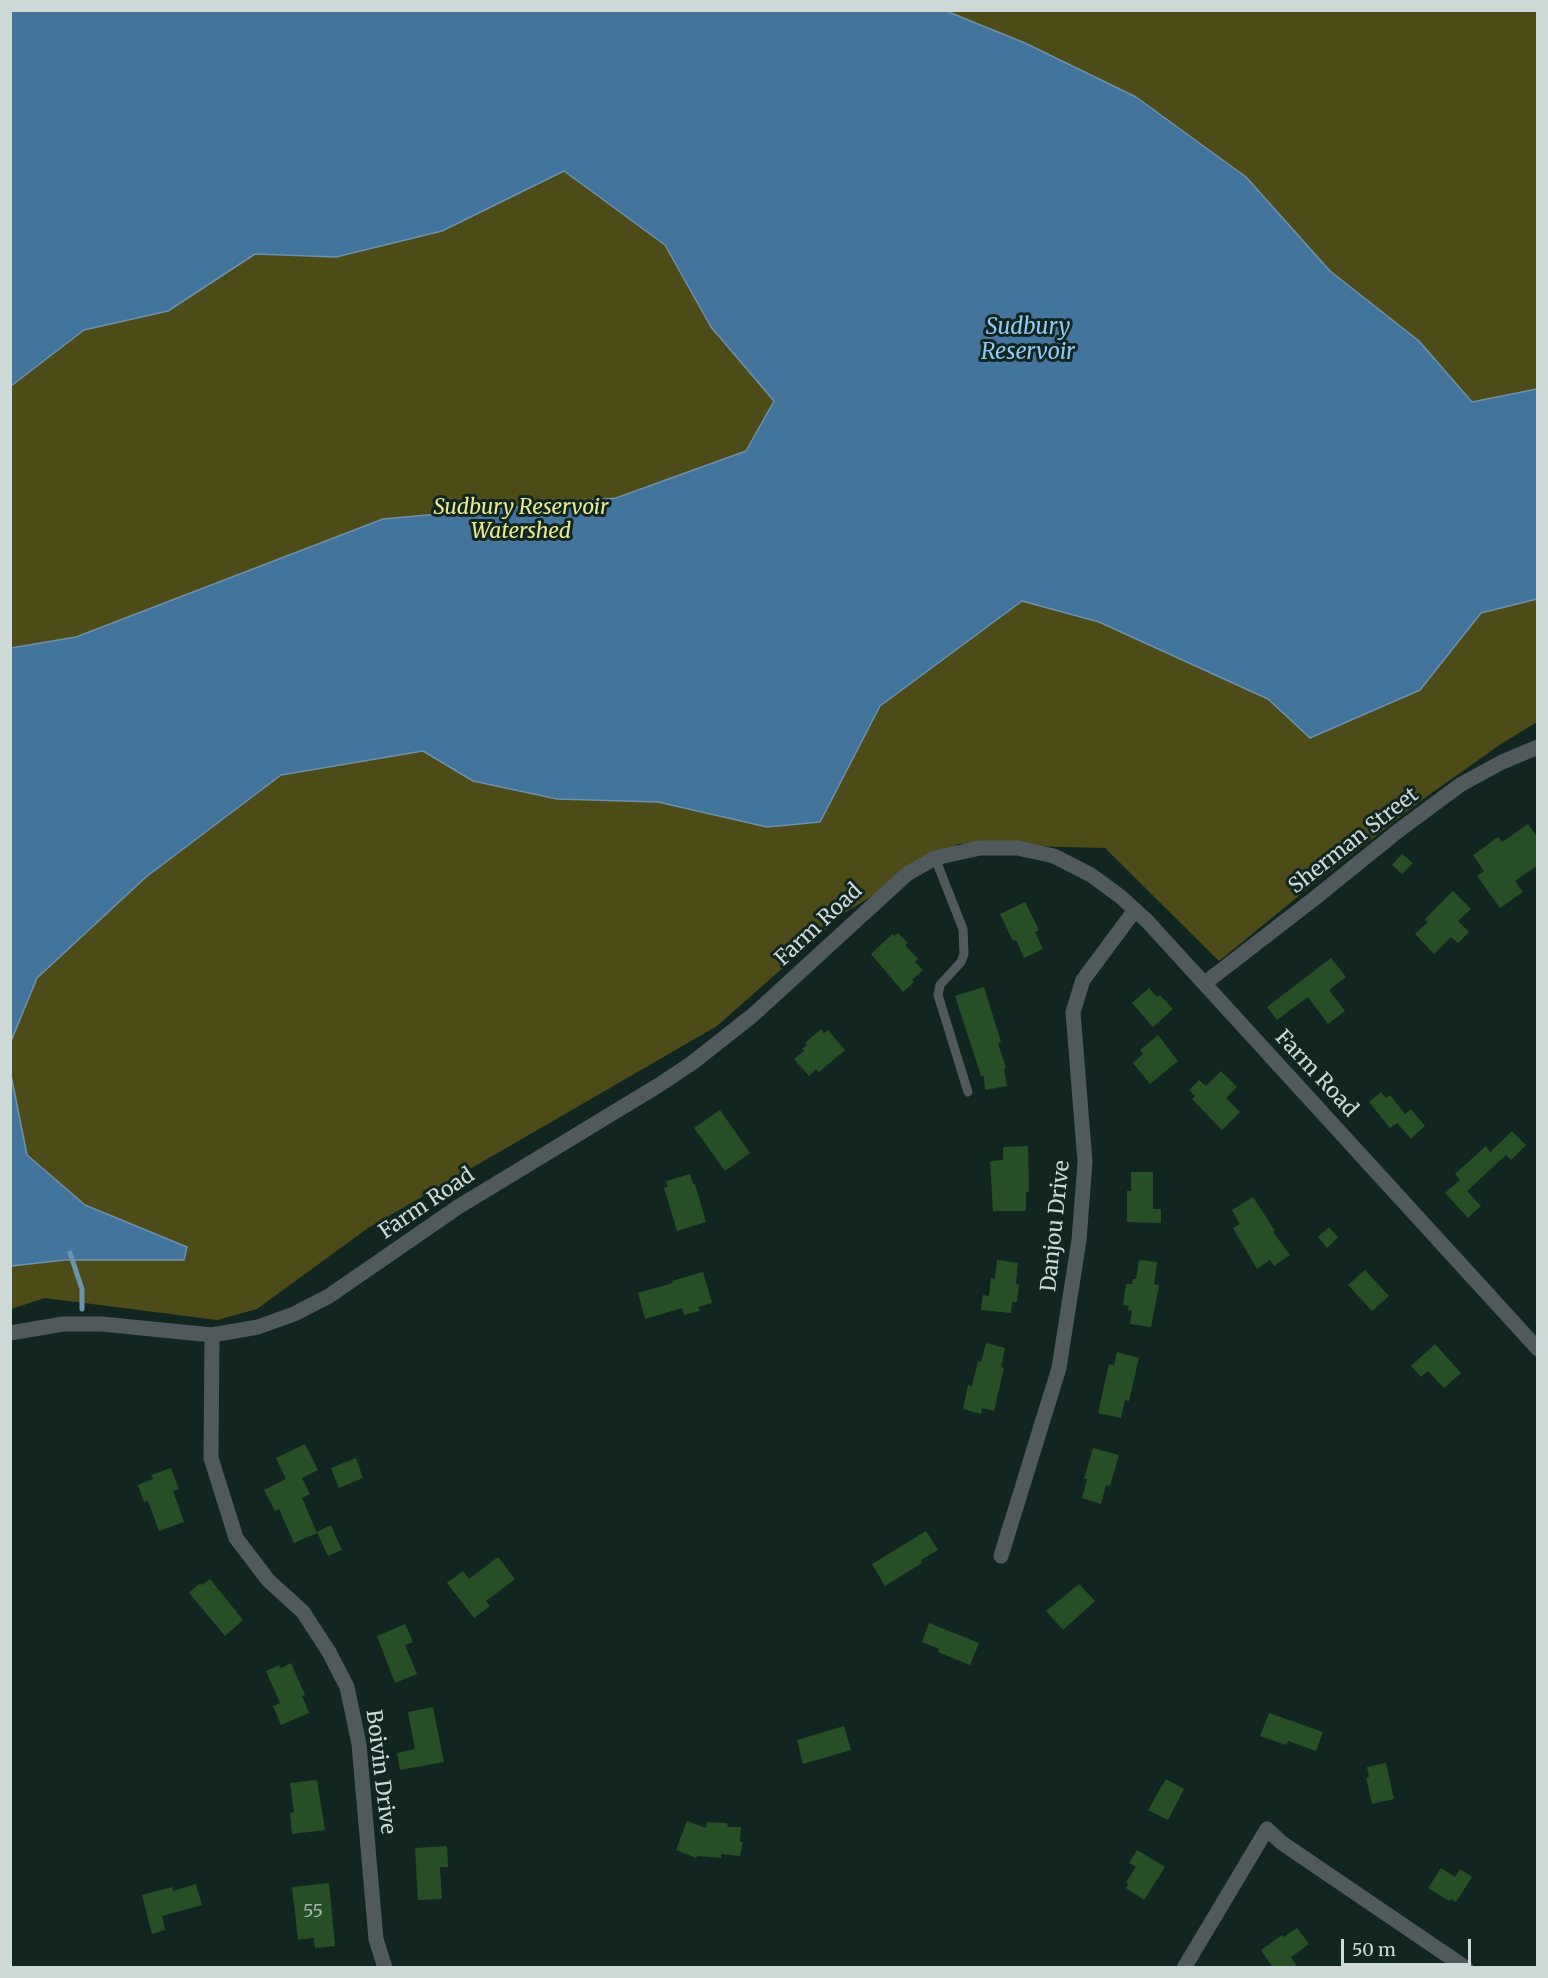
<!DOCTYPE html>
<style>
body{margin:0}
#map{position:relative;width:1548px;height:1978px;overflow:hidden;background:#112621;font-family:Merriweather,serif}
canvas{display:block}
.frame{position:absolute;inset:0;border:12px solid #cdd9d6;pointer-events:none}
.scale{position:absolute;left:1341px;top:1939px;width:130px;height:27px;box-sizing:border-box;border:3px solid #cdd9d6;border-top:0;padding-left:8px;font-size:18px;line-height:21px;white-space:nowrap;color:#cdd9d6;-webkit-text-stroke:4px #112621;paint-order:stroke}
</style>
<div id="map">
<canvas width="1548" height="1978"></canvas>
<div class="frame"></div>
<div class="scale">50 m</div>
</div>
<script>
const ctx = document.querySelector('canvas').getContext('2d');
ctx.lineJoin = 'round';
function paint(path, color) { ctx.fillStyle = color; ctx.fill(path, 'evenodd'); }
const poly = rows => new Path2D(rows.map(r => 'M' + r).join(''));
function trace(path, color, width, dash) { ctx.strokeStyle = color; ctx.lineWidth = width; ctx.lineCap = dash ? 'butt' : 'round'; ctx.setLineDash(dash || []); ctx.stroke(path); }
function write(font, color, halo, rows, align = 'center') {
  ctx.font = font + ' Merriweather,serif'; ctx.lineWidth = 6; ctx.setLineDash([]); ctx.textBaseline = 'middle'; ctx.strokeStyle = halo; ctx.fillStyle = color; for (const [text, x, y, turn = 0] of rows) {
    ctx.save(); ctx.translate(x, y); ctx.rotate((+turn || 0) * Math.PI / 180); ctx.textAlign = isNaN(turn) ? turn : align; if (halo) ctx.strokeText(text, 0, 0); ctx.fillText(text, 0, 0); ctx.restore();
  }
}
paint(poly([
 [11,11,1537,11,1537,722,1501,744,1426,797,1306,890,1219,961,1105,848,958,844,846,912,717,1026,368,1228,257,1309,217,1320,45,1298,11,1309]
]), '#4d4c19');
const water = poly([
 [11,10,946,11,1025,43,1136,97,1246,177,1330,271,1419,341,1472,402,1537,389,1537,599,1481,613,1420,690,1310,738,1268,699,1099,622,1022,601,880,706,820,822,767,827,658,802,557,799,473,781,423,751,281,775,146,877,37,978,11,1041,11,648,76,637,383,519,616,498,746,451,774,401,711,327,665,245,564,171,442,231,336,257,255,254,168,311,84,330,11,386,11,10],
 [10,1070,27,1155,85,1205,187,1247,184,1260,65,1260,11,1266,10,1070]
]);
paint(water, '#43749c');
trace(water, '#6c92ad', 1.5);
trace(poly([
 [70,1253,82,1289,82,1309]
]), '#6c92ad', 5);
paint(poly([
 [1528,824,1538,838,1538,865,1515,881,1523,892,1500,908,1477,876,1484,871,1473,855,1498,837,1502,842],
 [1402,854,1413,863,1402,874,1392,865],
 [1453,891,1471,909,1458,921,1469,932,1458,943,1451,937,1434,954,1415,934,1428,922,1425,919],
 [1025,902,1039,930,1035,932,1043,949,1024,958,1016,940,1013,941,1000,914],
 [898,933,908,943,905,945,918,959,915,962,923,970,912,980,914,982,903,992,871,954,892,934,894,936],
 [1331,958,1346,977,1329,990,1345,1011,1328,1024,1308,997,1277,1020,1267,1007],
 [984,987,1001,1042,998,1043,1006,1068,1004,1069,1007,1086,985,1090,984,1076,981,1076,955,996],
 [1149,988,1157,997,1160,995,1173,1009,1153,1027,1132,1003],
 [821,1029,824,1033,828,1030,845,1050,819,1072,816,1069,809,1076,794,1059,804,1051,802,1049,807,1045,805,1043],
 [1158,1035,1178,1061,1150,1084,1133,1063,1143,1054,1140,1050],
 [1221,1071,1237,1087,1226,1098,1240,1112,1222,1130,1192,1099,1195,1096,1189,1090,1199,1080,1206,1086],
 [1381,1092,1386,1098,1390,1095,1405,1114,1411,1109,1425,1126,1411,1139,1397,1123,1390,1128,1369,1102],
 [720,1110,750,1153,725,1171,694,1128],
 [1512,1131,1526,1145,1511,1160,1506,1155,1467,1191,1481,1206,1468,1218,1445,1193,1460,1180,1455,1174,1486,1146,1490,1152],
 [1028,1146,1029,1192,1026,1192,1026,1211,993,1211,990,1161,1003,1160,1003,1147],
 [1131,1172,1153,1172,1153,1209,1161,1209,1161,1223,1127,1222,1127,1191,1131,1191],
 [690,1174,693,1184,695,1184,706,1222,677,1231,664,1188,668,1186,666,1181],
 [1253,1197,1275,1231,1273,1232,1290,1255,1274,1266,1270,1260,1257,1269,1233,1228,1240,1224,1232,1210],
 [1329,1227,1338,1237,1327,1248,1318,1237],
 [997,1260,1018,1263,1016,1284,1019,1284,1017,1302,1012,1302,1011,1313,981,1310,983,1295,989,1296,991,1278,995,1279],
 [1139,1260,1157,1262,1154,1284,1159,1285,1151,1327,1130,1324,1132,1311,1128,1310,1129,1306,1123,1305,1126,1284,1132,1284,1133,1279,1136,1279],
 [1365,1270,1389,1296,1372,1311,1348,1285],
 [703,1272,712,1303,698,1307,700,1311,684,1315,682,1308,645,1319,638,1293,673,1283,672,1281],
 [986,1343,1005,1348,1001,1367,1004,1368,994,1411,982,1408,981,1414,963,1409,968,1385,972,1386,978,1361,981,1362],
 [1435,1344,1461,1373,1444,1388,1428,1371,1421,1377,1411,1366],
 [1117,1352,1139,1358,1129,1401,1125,1400,1121,1418,1098,1413,1109,1364,1114,1365],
 [305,1444,318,1470,302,1478,310,1494,302,1498,317,1533,294,1543,279,1509,275,1511,264,1490,286,1479,276,1458],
 [1093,1448,1119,1455,1110,1486,1106,1485,1101,1504,1082,1498,1087,1479,1084,1479],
 [356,1458,363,1478,339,1488,331,1468],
 [171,1468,179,1489,173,1491,184,1522,159,1531,148,1501,144,1502,138,1485,153,1479,151,1475],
 [331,1525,342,1550,328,1556,317,1532],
 [926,1531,938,1550,921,1560,922,1563,885,1586,872,1564],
 [498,1557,515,1579,486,1601,490,1606,474,1618,447,1583,463,1571,469,1579],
 [210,1579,243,1620,225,1636,189,1593,200,1583,202,1585],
 [1079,1584,1095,1601,1063,1630,1046,1611],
 [929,1623,979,1643,970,1665,938,1652,939,1649,922,1642],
 [405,1624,413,1642,405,1645,417,1674,395,1683,377,1636],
 [291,1663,305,1695,302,1696,309,1713,281,1725,273,1706,280,1703,266,1671,279,1665,281,1668],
 [433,1707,444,1762,400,1770,397,1753,415,1749,408,1712],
 [1269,1713,1323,1732,1316,1751,1288,1741,1286,1745,1260,1736],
 [844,1726,851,1750,803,1764,797,1740],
 [1386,1763,1394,1799,1372,1804,1366,1778,1369,1777,1367,1767],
 [1166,1779,1184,1789,1168,1820,1148,1810],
 [317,1780,325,1830,292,1834,290,1813,294,1812,290,1783],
 [687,1821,706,1828,707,1822,727,1823,728,1827,741,1827,740,1842,743,1842,740,1856,721,1854,721,1858,697,1856,696,1858,676,1850],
 [447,1846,448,1867,440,1867,442,1899,418,1900,415,1848],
 [1137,1850,1165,1867,1144,1900,1126,1888,1128,1884,1126,1882,1136,1867,1129,1863],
 [1441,1868,1455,1877,1460,1869,1472,1877,1456,1902,1451,1899,1449,1901,1428,1888],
 [329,1883,335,1946,315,1948,314,1938,298,1940,292,1887],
 [196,1884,202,1905,162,1916,165,1930,152,1934,142,1895,172,1887,173,1891],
 [1297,1928,1309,1944,1291,1957,1298,1968,1273,1968,1261,1950,1282,1935,1284,1937]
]), '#274f25');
trace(poly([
 [935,858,963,929,964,954,961,962,940,985,938,995,968,1092]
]), '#505a5c', 9);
trace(poly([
 [1205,983,1315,898,1398,831,1460,785,1502,762,1538,747],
 [212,1335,211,1458,236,1538,268,1580,303,1612,329,1652,347,1687,359,1744,376,1939,385,1968],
 [1001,1556,1059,1368,1079,1240,1085,1162,1073,1012,1083,980,1135,910],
 [1184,1968,1267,1829,1282,1843,1466,1968]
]), '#505a5c', 15);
trace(poly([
 [10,1333,63,1324,102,1324,212,1335,258,1327,294,1314,329,1296,458,1207,659,1085,692,1063,753,1015,907,874,935,858,980,848,1017,848,1054,856,1091,875,1121,897,1148,922,1538,1349]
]), '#505a5c', 15);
write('18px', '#a4b6aa', null, [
 ["55",313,1912]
]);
write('italic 21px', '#eaea90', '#112621', [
 ["Sudbury Reservoir",521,508],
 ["Watershed",521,532]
]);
write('21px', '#cdd9d6', '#112621', [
 ["Sherman Street",1354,841,-38],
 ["Farm Road",819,925,-43],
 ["Farm Road",1316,1074,47],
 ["Farm Road",427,1204,-34],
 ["Danjou Drive",1056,1226,-84],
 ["Boivin Drive",380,1772,83]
]);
write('italic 22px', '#91caf9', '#112621', [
 ["Sudbury",1028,328],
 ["Reservoir",1028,353]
]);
</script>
